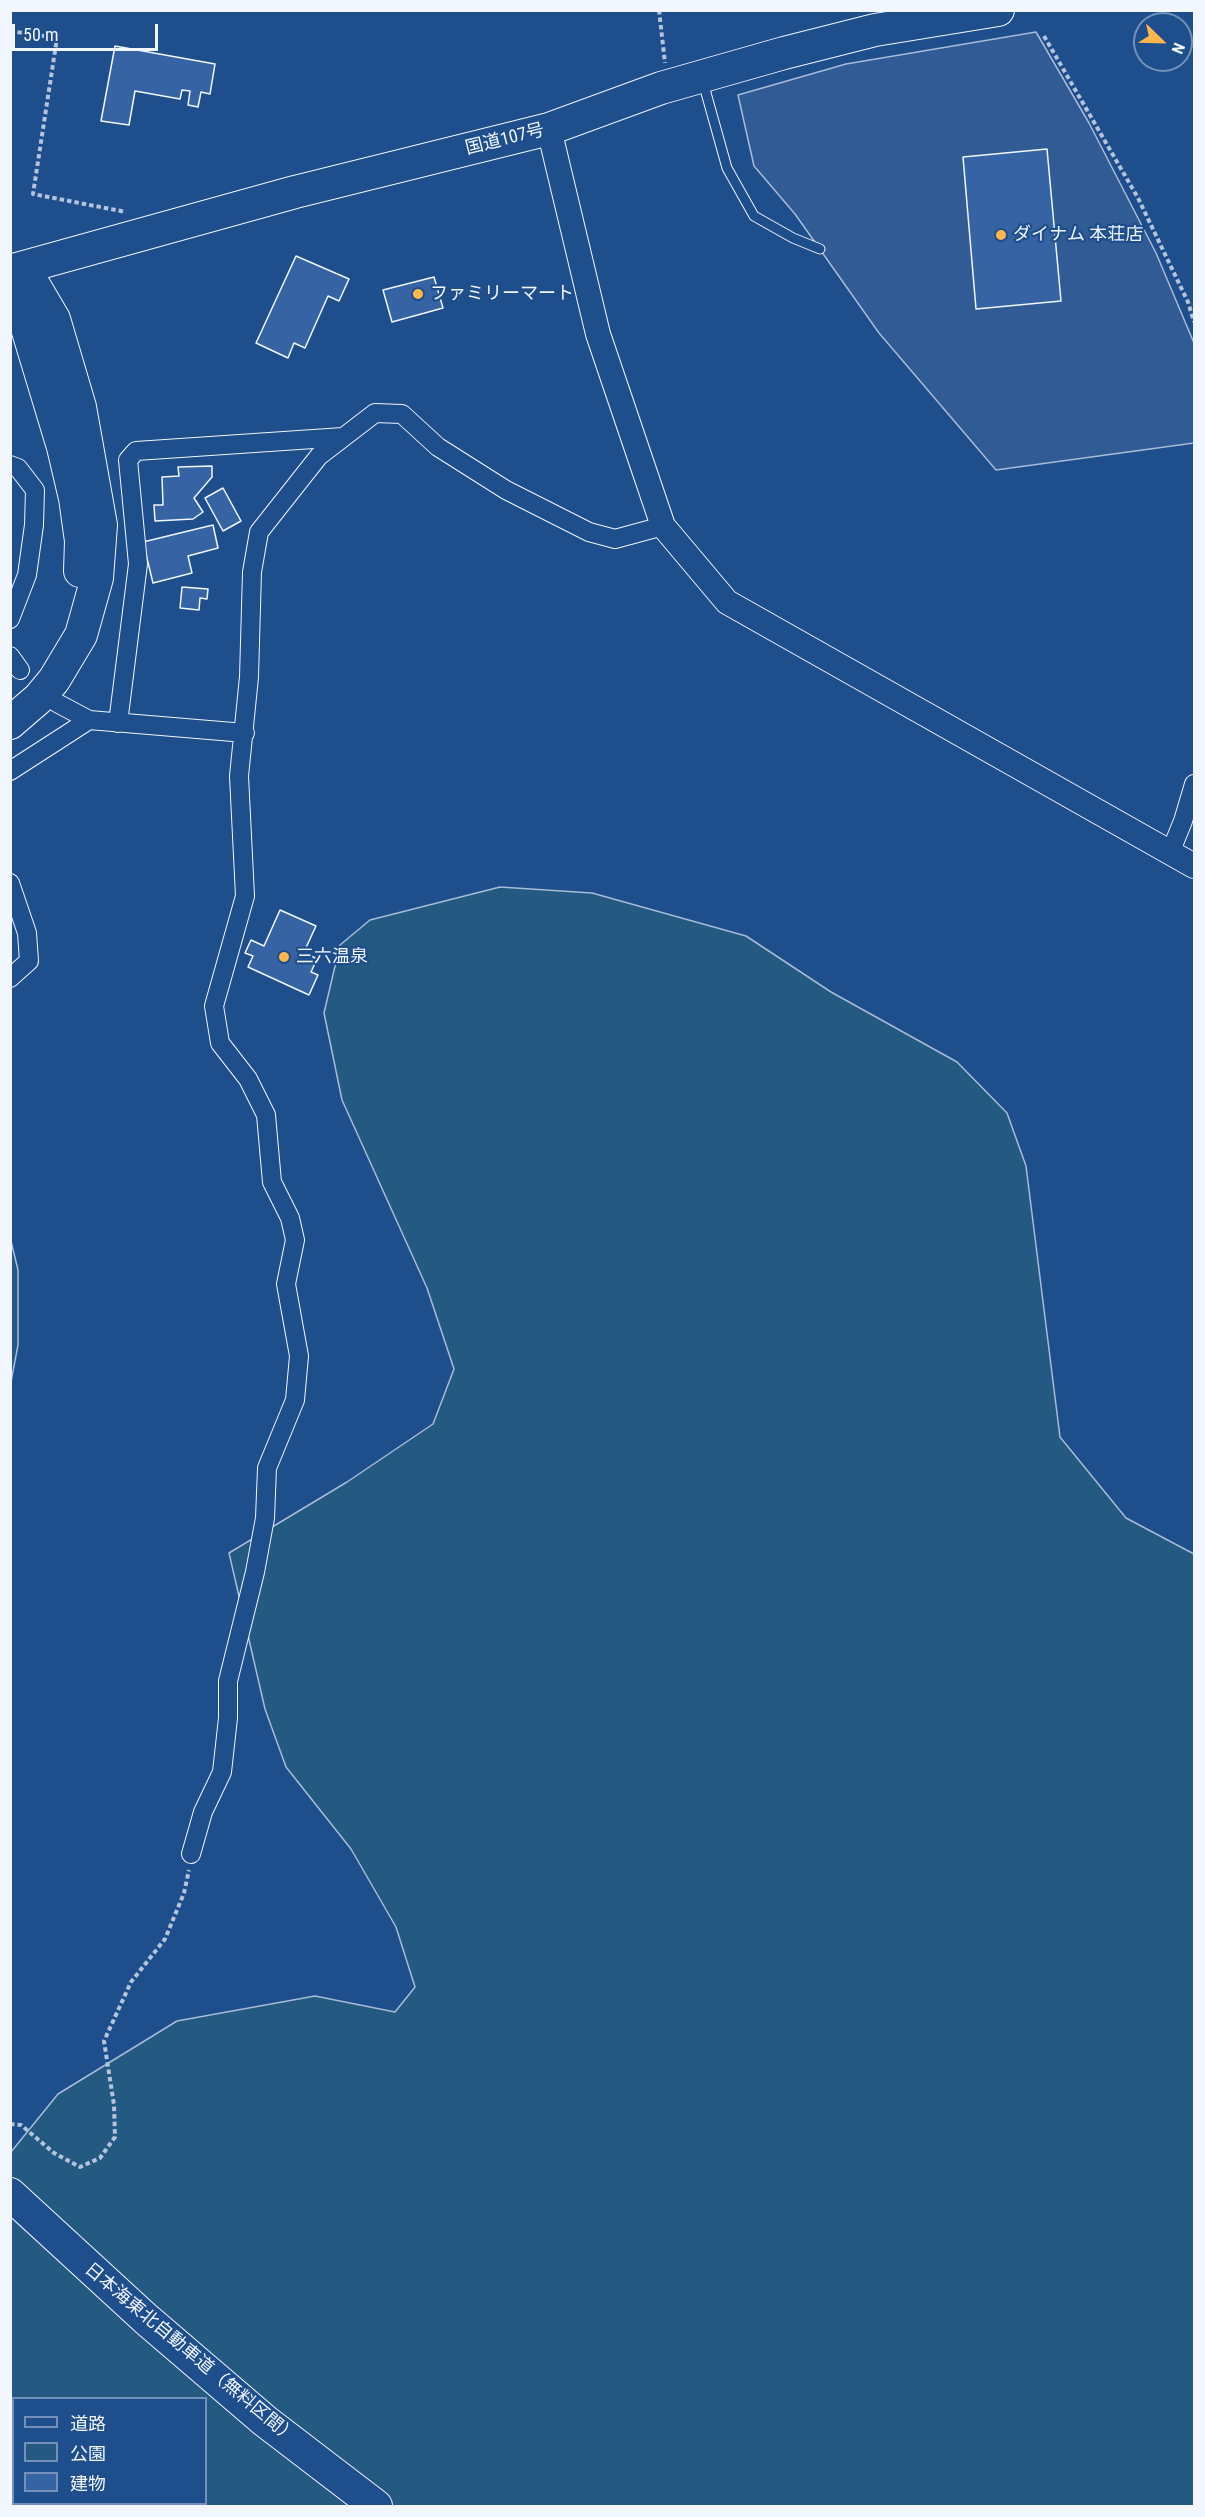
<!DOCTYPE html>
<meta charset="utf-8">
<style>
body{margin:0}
#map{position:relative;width:1205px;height:2517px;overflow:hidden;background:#1f4e8c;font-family:"Roboto Condensed","Noto Sans JP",sans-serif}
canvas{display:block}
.frame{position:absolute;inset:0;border:12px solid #f2f6ff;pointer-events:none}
.legend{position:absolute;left:12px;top:2397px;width:195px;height:108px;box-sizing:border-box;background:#1f4e8c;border:2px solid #7391ba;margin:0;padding:8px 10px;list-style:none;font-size:18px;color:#f2f6ff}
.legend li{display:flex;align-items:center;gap:12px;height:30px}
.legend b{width:30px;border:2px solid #7391ba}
.north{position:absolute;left:1133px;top:12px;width:60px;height:60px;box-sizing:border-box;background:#1f4e8c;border:2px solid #7391ba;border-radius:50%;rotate:113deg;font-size:16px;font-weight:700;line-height:24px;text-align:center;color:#f2f6ff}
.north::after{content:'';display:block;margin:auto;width:21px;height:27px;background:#ffb74d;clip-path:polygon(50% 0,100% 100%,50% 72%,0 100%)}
.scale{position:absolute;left:12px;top:24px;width:146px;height:27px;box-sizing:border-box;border:3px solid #f2f6ff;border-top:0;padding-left:8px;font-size:18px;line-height:21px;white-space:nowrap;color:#f2f6ff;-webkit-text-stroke:4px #1f4e8c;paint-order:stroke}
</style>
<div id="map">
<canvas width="1205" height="2517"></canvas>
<div class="frame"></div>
<ul class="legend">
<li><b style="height:8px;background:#1f4e8c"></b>道路</li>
<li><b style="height:16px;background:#245a82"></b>公園</li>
<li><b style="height:16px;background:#3563a3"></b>建物</li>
</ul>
<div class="north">N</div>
<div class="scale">50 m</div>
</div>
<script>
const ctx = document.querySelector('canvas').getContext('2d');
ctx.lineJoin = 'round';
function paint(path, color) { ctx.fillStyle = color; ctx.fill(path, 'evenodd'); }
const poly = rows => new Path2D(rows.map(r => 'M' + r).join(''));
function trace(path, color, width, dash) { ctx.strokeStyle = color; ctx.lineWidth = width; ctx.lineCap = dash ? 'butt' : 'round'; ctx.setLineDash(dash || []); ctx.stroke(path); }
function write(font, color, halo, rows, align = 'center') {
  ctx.font = font + ' "Roboto Condensed","Noto Sans JP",sans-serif'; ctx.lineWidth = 4.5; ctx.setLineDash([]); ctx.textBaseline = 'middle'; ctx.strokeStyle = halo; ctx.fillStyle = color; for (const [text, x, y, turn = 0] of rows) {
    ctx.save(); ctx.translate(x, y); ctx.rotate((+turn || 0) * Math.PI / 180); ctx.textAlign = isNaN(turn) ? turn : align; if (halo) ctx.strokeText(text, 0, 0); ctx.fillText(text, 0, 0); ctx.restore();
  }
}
const green = poly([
 [500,887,592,893,746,936,831,992,957,1062,1007,1113,1026,1166,1060,1437,1126,1518,1194,1554,1194,2506,11,2506,11,2152,58,2094,177,2021,315,1996,395,2012,415,1987,396,1927,351,1849,286,1767,265,1709,229,1553,347,1482,433,1424,454,1369,427,1288,342,1100,324,1013,340,945,370,920,500,887],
 [14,2398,206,2398,206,2504,14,2504,14,2398],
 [11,1241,18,1270,18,1345,11,1382,11,1241]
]);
paint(green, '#245a82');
trace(green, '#a8bbd7', 1.5);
const parking = poly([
 [1036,32,1089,123,1156,253,1194,343,1194,443,996,470,879,333,795,214,754,166,738,95,846,64,1036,32]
]);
paint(parking, '#305b95');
trace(parking, '#a8bbd7', 1.5);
const building = poly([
 [115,46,215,64,210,94,201,92,198,107,188,105,190,91,182,90,180,99,135,91,129,125,101,121,115,46],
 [1047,149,1061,301,976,309,963,157,1047,149],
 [296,256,349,279,339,301,328,296,305,348,294,343,288,358,256,343,296,256],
 [434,277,443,308,392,322,383,290,434,277],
 [212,466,212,477,194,498,203,512,193,519,155,521,154,505,163,505,162,477,179,476,178,467,212,466],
 [223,488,241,521,223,531,205,498,223,488],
 [213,525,218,548,188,556,192,573,153,583,143,542,213,525],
 [182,587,208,589,207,599,200,598,199,610,180,608,182,587],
 [280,910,316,926,304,952,317,959,311,972,318,975,309,995,248,967,253,956,245,953,251,940,264,946,280,910]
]);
paint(building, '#3563a3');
trace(building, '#f2f6ff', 1.5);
const lane = poly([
 [703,82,727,168,754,216,793,238,820,249]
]);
const street = poly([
 [10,465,18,468,35,490,34,525,27,575,10,619],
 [10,656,20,670],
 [57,703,89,720,245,733],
 [118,723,138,564,128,460,136,451,343,437],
 [10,771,89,720],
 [1170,853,1183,821,1194,784],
 [10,883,27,933,29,961,10,978],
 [191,1854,203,1812,222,1772,228,1718,228,1681,255,1572,265,1518,267,1468,295,1400,299,1356,286,1284,295,1240,290,1218,272,1182,266,1115,248,1079,220,1043,214,1006,245,896,239,776,249,677,252,572,259,532,319,456,375,413,402,414,438,447,506,490,589,532,615,539,663,526]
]);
const secondary = poly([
 [549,129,598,334,663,526,727,602,1194,866]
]);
const highway = poly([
 [24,268,21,308,63,447,75,498,81,541,80,571],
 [10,271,295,192,549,129,661,88,784,53,875,30,998,10],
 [10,723,39,698,54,680,81,635,97,578,101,525,80,407,54,319,24,268],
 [10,2194,146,2319,265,2421,376,2506]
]);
trace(lane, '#f2f6ff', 11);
trace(street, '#f2f6ff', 20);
trace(secondary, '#f2f6ff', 26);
trace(highway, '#f2f6ff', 34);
trace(poly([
 [659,10,665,63],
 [10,31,57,38,33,194,126,212],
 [1044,36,1138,198,1188,302,1194,322],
 [10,2124,21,2125,54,2153,80,2167,100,2158,115,2137,114,2105,104,2041,131,1982,165,1939,184,1893,189,1870]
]), '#b3c4dc', 4, [4.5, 3]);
trace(lane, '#1f4e8c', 9);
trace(street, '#1f4e8c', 18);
trace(secondary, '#1f4e8c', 24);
trace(highway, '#1f4e8c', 32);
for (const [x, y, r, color] of [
 [1001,235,6,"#ffb74d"],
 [418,294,6,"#ffb74d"],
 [284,957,6,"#ffb74d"]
]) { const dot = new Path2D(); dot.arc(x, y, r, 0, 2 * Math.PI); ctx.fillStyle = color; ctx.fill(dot); trace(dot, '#1f4e8c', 2); }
write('18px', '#f2f6ff', '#1f4e8c', [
 ["国道107号",505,140,-14],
 ["日本海東北自動車道（無料区間）",190,2354,40]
]);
write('18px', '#f2f6ff', '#1f4e8c', [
 ["ダイナム 本荘店",1013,235],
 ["ファミリーマート",430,294],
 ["三六温泉",296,957]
], 'left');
</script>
